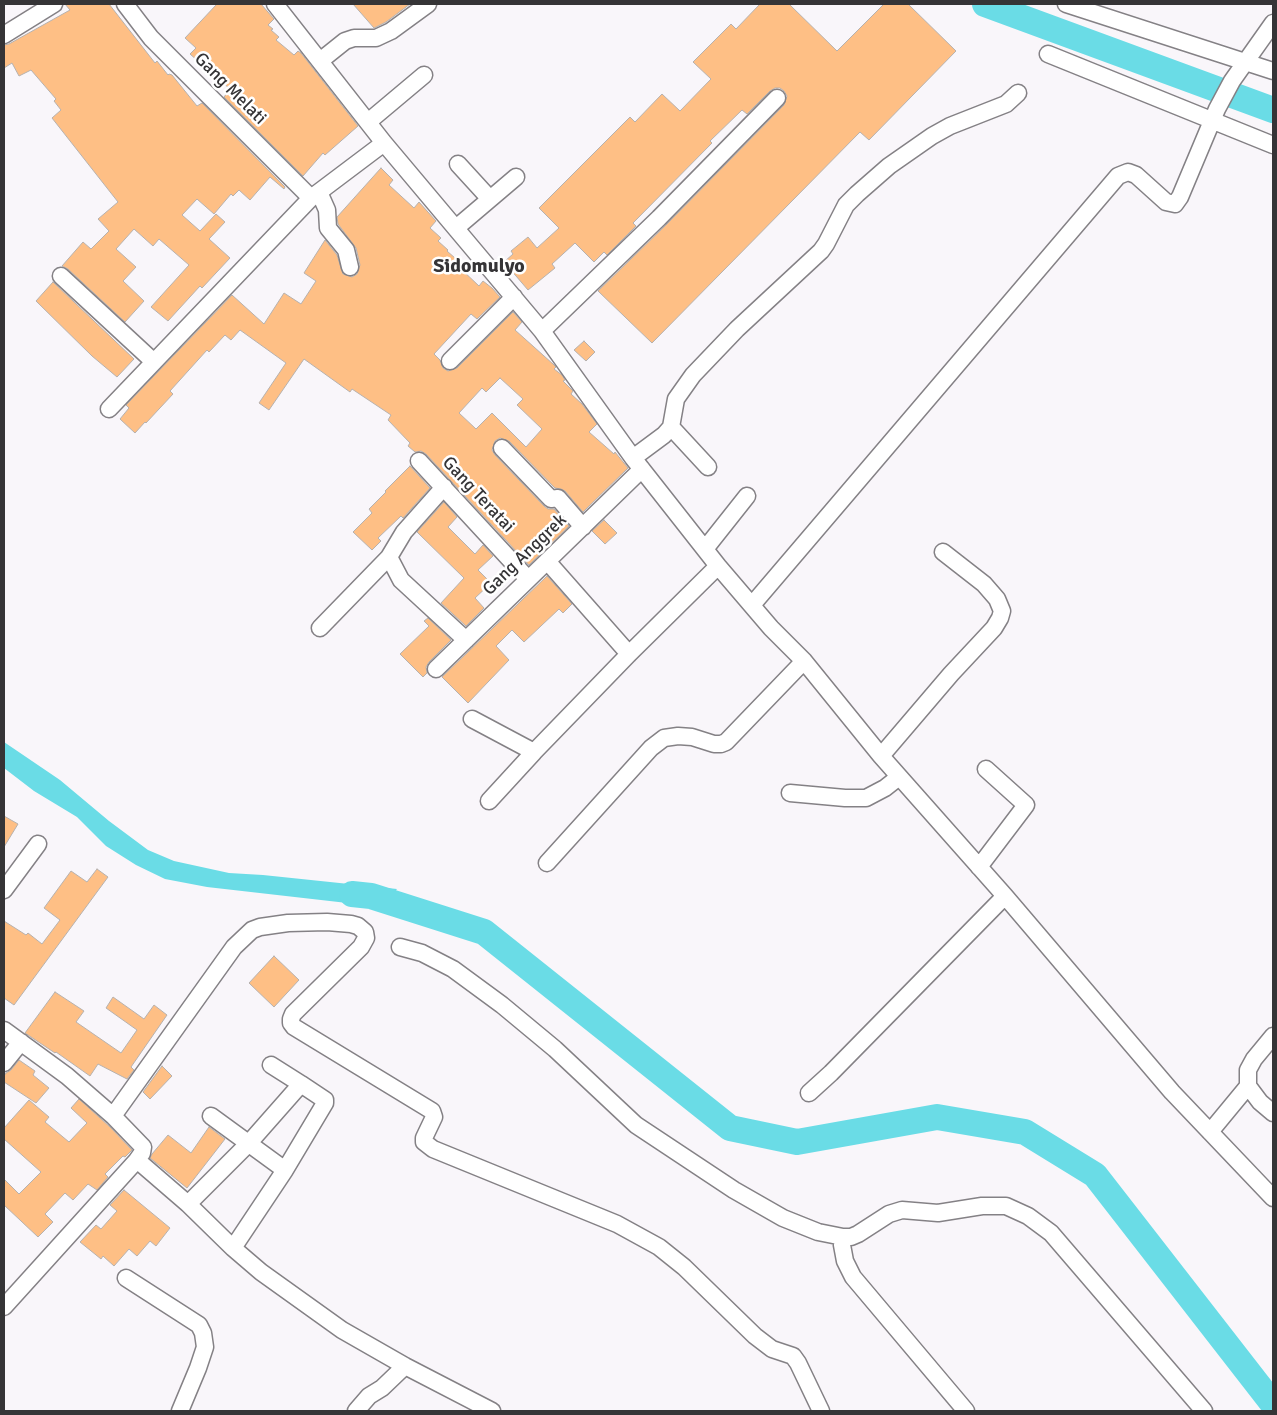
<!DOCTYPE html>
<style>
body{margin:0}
#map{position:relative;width:1277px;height:1415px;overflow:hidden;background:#f9f6fa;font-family:Signika,sans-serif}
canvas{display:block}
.frame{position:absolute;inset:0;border:5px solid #353436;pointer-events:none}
</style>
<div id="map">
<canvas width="1277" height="1415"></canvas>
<div class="frame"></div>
</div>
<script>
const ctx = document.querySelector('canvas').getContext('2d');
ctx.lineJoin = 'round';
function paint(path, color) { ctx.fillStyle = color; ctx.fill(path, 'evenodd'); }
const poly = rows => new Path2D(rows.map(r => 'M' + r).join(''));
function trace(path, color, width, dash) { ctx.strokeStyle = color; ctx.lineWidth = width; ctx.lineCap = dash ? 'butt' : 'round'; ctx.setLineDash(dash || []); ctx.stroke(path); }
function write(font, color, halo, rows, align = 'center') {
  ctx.font = font + ' Signika,sans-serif'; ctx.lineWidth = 5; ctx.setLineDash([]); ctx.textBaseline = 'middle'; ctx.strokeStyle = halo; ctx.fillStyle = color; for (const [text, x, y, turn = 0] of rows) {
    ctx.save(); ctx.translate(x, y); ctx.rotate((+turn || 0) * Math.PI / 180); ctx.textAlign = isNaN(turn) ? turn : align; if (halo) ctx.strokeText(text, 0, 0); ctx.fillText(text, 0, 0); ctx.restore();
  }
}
paint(poly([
 [4,742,60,780,109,821,148,850,174,861,229,873,263,875,397,889,385,904,356,904,207,887,165,879,136,865,106,846,77,817,34,791,4,768]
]), '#6adce6');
trace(poly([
 [985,4,1273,110],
 [352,894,371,896,484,932,730,1128,797,1142,937,1117,1025,1132,1095,1175,1273,1404]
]), '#6adce6', 26);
const building = poly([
 [65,4,109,4,155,63,157,61,168,75,169,74,172,75,197,106,202,103,285,187,284,189,270,177,250,200,239,190,233,196,231,194,214,214,197,199,182,215,200,231,216,214,225,222,209,239,230,258,202,288,200,286,168,321,151,307,189,265,159,239,153,246,134,229,116,249,136,267,123,281,144,301,125,322,68,269,62,266,83,242,91,249,109,231,98,219,118,202,52,118,61,110,54,101,56,99,31,70,19,76,12,63,4,68,4,45,9,44,70,10,65,4],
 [217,4,261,4,274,19,268,25,273,29,271,30,279,37,276,40,294,55,298,51,301,53,358,126,325,155,323,153,303,176,224,97,230,89,190,54,196,48,185,38,217,4],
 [353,4,410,4,386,22,374,28,353,4],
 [760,4,789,4,837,51,884,4,908,4,956,51,869,140,860,132,652,343,598,291,666,225,784,105,787,96,784,91,780,88,775,88,770,91,747,114,742,110,710,141,712,143,633,223,636,226,607,255,604,252,594,262,575,243,552,264,555,268,528,290,504,262,513,254,511,251,528,237,537,248,559,228,539,208,630,117,635,122,662,94,680,111,711,79,693,62,731,24,736,29,760,4],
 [381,168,393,180,389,185,414,208,419,202,436,221,430,228,441,238,438,241,448,250,447,251,463,265,460,268,479,286,483,281,492,288,500,297,477,319,471,314,434,354,440,360,443,368,448,371,457,368,513,312,522,322,515,330,553,364,556,367,554,369,562,375,565,380,563,381,573,391,571,394,582,404,597,424,589,432,614,454,615,452,628,468,583,512,565,491,561,489,555,488,509,441,500,438,495,441,492,450,495,455,544,506,548,509,554,509,569,526,529,565,426,454,421,451,415,452,408,446,410,443,388,420,391,415,352,389,350,392,304,359,269,410,259,403,286,363,240,330,231,340,225,335,209,352,207,350,170,391,173,394,146,423,145,422,135,433,120,419,129,408,126,405,232,295,264,324,284,293,301,304,316,281,304,273,325,240,337,255,343,274,352,277,357,274,360,265,356,248,338,224,337,217,381,168],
 [500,378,523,399,517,405,542,429,526,447,492,413,476,429,459,413,482,388,486,392,500,378],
 [53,282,134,359,117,377,92,356,36,301,53,282],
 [584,341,595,352,586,361,574,350,584,341],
 [410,466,430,488,403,518,401,516,378,538,381,541,372,550,353,532,372,513,369,509,386,492,385,491,410,466],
 [444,502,457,517,448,527,475,554,483,545,493,556,478,570,491,583,475,598,484,608,466,626,441,603,464,578,417,532,444,502],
 [604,520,617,533,605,544,592,531,604,520],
 [547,576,572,604,563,613,559,609,524,642,512,630,496,646,509,660,468,703,442,677,547,576],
 [428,618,451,640,429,662,426,667,427,673,423,677,400,654,429,626,424,621,428,618],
 [4,816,18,824,4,847,4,816],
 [97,869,108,877,14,1005,4,998,4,921,26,935,28,933,42,944,60,920,44,908,71,871,87,882,97,869],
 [274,956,299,980,274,1007,249,983,274,956],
 [55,992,84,1011,76,1022,121,1053,137,1030,106,1008,113,997,144,1019,154,1005,167,1015,131,1067,134,1070,127,1079,98,1064,90,1076,56,1052,55,1053,25,1033,55,992],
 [19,1060,35,1071,33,1075,49,1088,36,1103,4,1082,4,1076,6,1073,11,1070,19,1060],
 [162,1066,172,1076,150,1099,143,1092,162,1066],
 [79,1099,110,1127,132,1150,125,1157,123,1156,105,1174,108,1177,97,1190,88,1184,73,1200,65,1193,45,1214,53,1222,38,1237,4,1205,4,1179,19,1194,41,1172,4,1139,4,1128,29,1100,49,1117,45,1122,69,1142,87,1123,71,1108,79,1099],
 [209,1127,225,1139,187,1188,150,1158,152,1154,168,1135,191,1153,209,1127],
 [124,1190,170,1228,156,1246,150,1241,137,1256,129,1249,114,1266,103,1256,101,1259,80,1242,96,1225,101,1229,117,1211,110,1205,124,1190]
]);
paint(building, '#febf85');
trace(building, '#b6b1ae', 1);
const minor = poly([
 [125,4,151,38,311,198],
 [275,4,384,143,542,331,633,458,718,566,771,628,804,661,881,756,1005,896,1172,1092,1273,1198],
 [1066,4,1273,71],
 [4,35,54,4],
 [1048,54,1273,145],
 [320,61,345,41,354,38,376,38,391,31,428,4],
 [368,122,424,75],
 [458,164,490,199],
 [319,192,327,210,328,228,346,250,350,267],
 [456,228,516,177],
 [61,276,154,362],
 [542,331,659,218,777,98],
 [450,361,514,297],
 [109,409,311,198,384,143],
 [671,427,708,467],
 [502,448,551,499,558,498,583,527],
 [633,458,664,435,671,427,676,399,693,375,737,329,821,251,826,244,846,205,857,194,889,166,932,136,950,126,1006,104,1018,93],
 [419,461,528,579],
 [705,549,747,496],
 [389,557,401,580,466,640],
 [547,561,629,654],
 [752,605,1118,176,1128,172,1136,175,1166,202,1175,204,1180,197,1217,109,1232,81,1273,23],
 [320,628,389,557,404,532,444,487],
 [436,669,642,469],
 [472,719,534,752],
 [881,756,951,674,994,628,1000,618,1002,611,997,599,984,584,943,552],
 [790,793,845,798,866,798,885,788,899,777],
 [489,801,534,752,629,654,718,566],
 [547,863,651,748,664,738,678,736,692,737,714,744,721,744,726,742,804,661],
 [979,867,1026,805,986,769],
 [4,890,38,844],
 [400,947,422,953,453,969,502,1005,555,1049,636,1125,734,1190,783,1218,818,1232,843,1237,851,1237,858,1234,889,1214,902,1210,938,1213,982,1206,1006,1206,1028,1216,1051,1233,1204,1411],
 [4,1030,67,1076,113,1116,143,1147,142,1153,137,1160,188,1204,233,1248,261,1272,342,1330,405,1366,492,1411],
 [1273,1036,1254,1059,1248,1070,1248,1086,1260,1102,1273,1113],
 [4,1063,21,1042],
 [809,1093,831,1073,1005,896],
 [113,1116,234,947,252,930,260,927,288,923,327,922,351,924,358,926,365,932,366,938,361,947,293,1014,291,1019,291,1023,294,1027,432,1111,434,1117,424,1138,424,1142,433,1149,617,1224,659,1247,684,1267,755,1336,772,1349,793,1356,798,1363,821,1411],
 [211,1116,285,1170,325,1103,325,1100,301,1084],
 [1210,1132,1248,1086],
 [188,1204,249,1143,301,1084,271,1065],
 [843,1237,842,1245,845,1261,853,1277,966,1411],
 [233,1248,285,1170],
 [126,1278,199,1325,203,1333,205,1347,198,1368,180,1411],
 [4,1307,137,1160],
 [356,1411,369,1396,382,1388,405,1366]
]);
trace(minor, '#848185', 19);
trace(minor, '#fff', 16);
write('18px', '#353436', '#fff', [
 ["Gang Melati",230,89,45],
 ["Gang Teratai",478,495,47],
 ["Gang Anggrek",525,555,-44]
]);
write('bold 20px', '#353436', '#fff', [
 ["Sidomulyo",479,267]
]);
</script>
